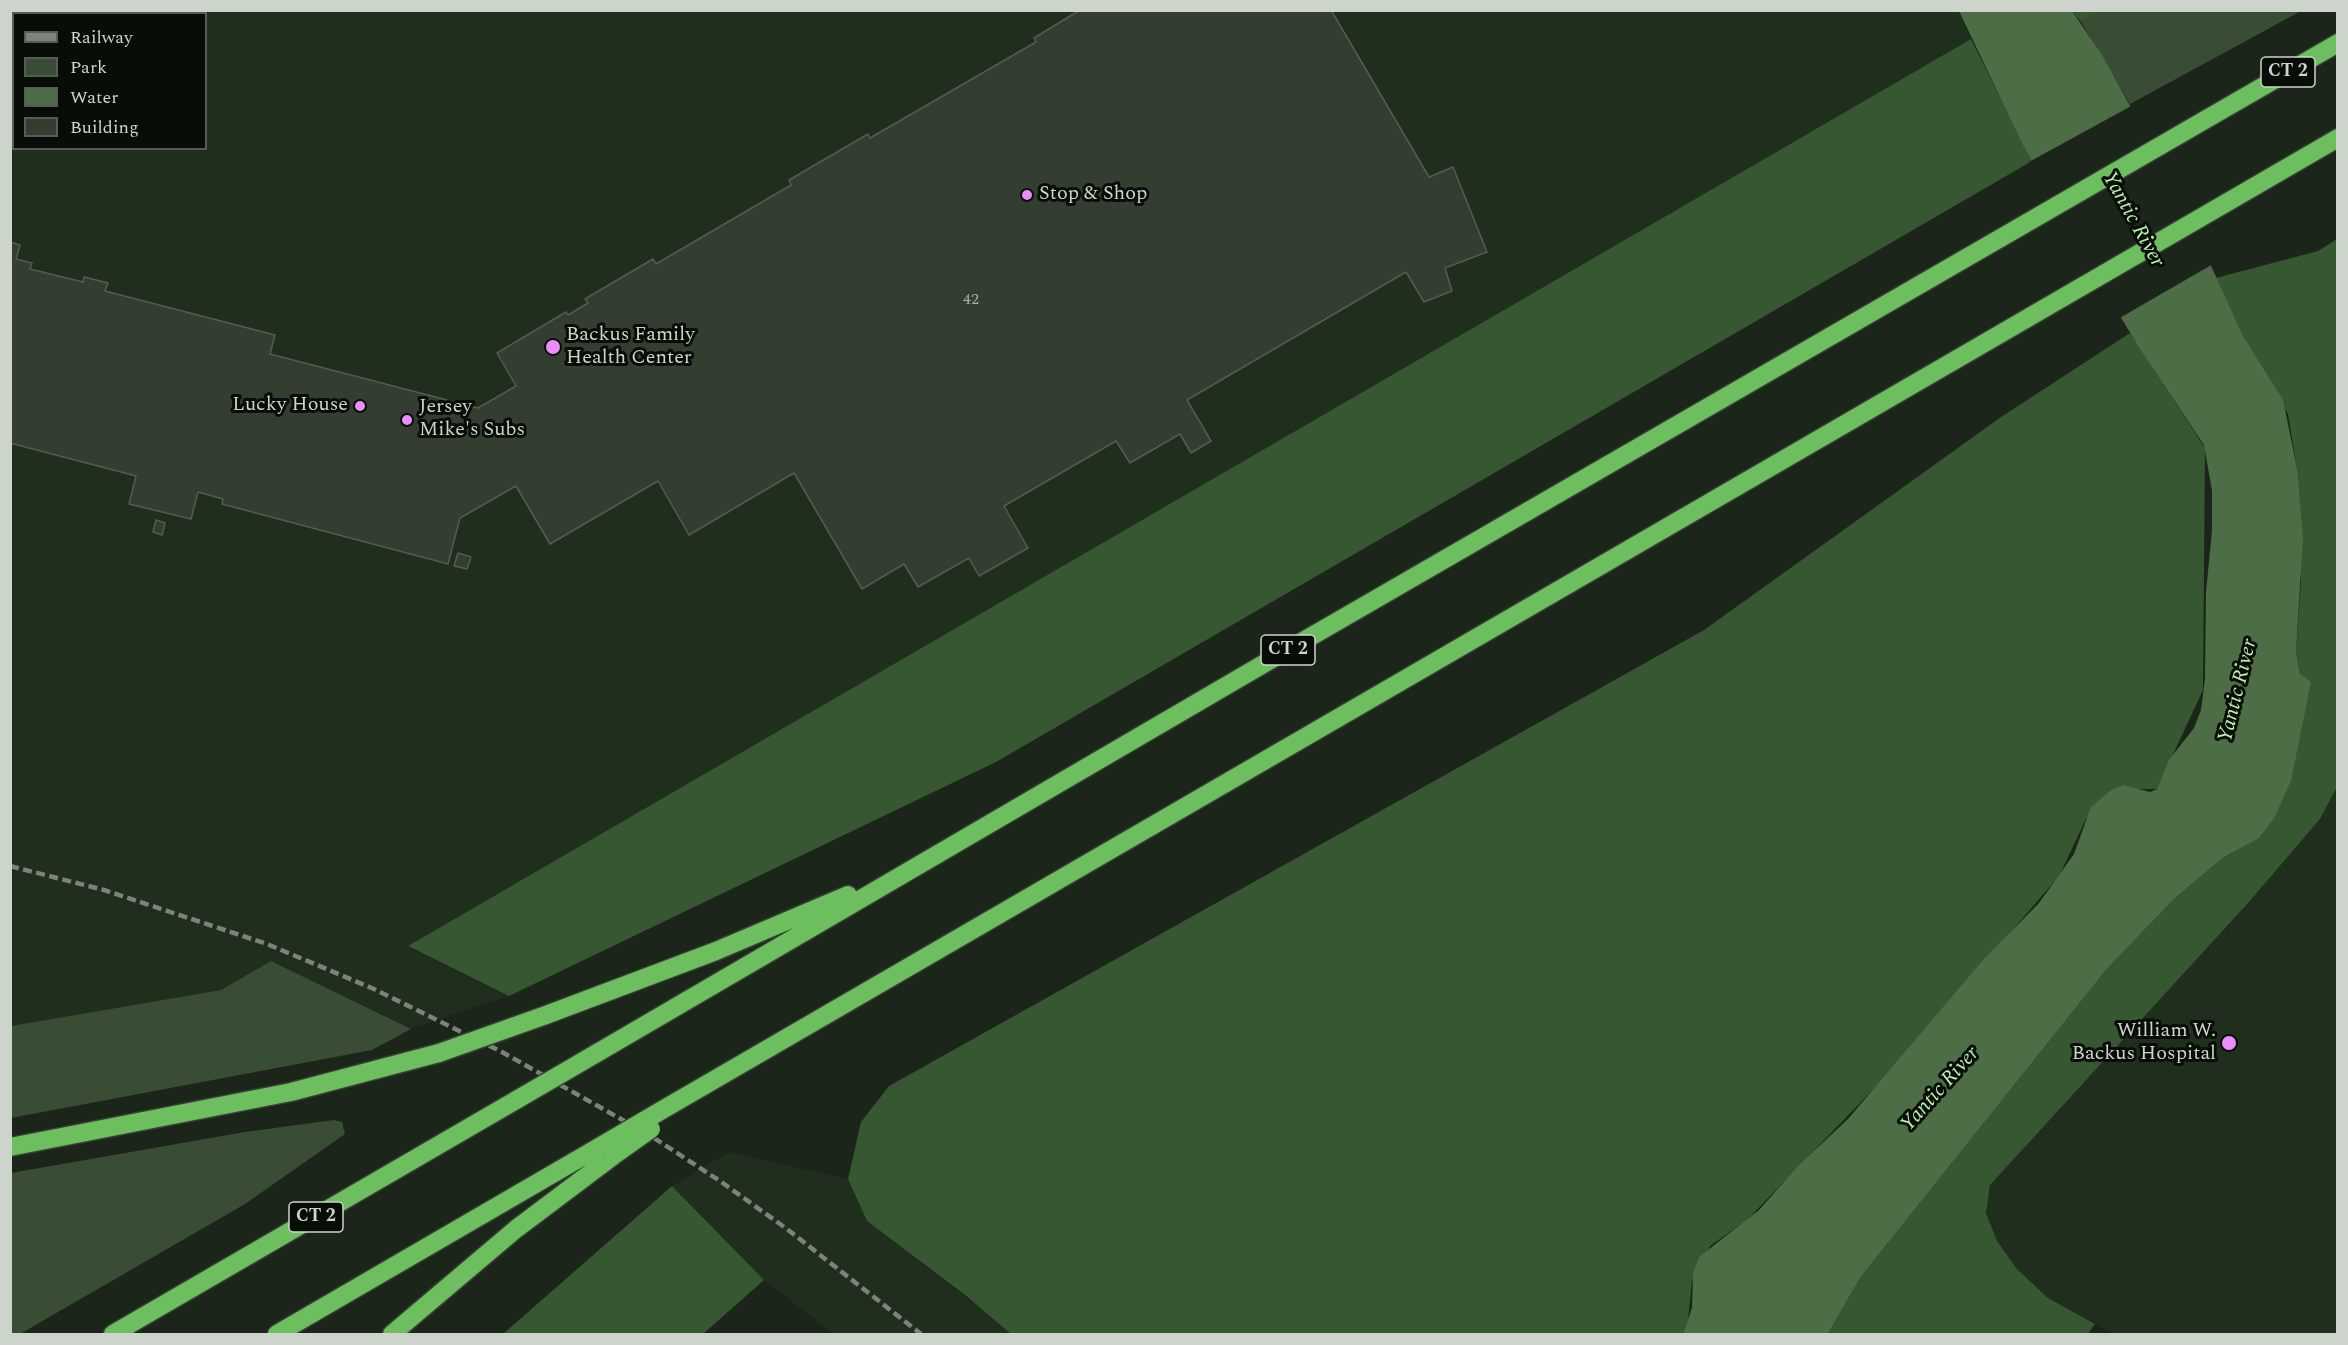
<!DOCTYPE html>
<style>
body{margin:0}
#map{position:relative;width:2348px;height:1345px;overflow:hidden;background:#1b2519;font-family:Spectral,serif}
canvas{display:block}
.frame{position:absolute;inset:0;border:12px solid #cdd4cc;pointer-events:none}
.legend{position:absolute;left:12px;top:12px;width:195px;height:138px;box-sizing:border-box;background:#090d08;border:2px solid #575d56;margin:0;padding:8px 10px;list-style:none;font-size:18px;color:#cdd4cc}
.legend li{display:flex;align-items:center;gap:12px;height:30px}
.legend b{width:30px;border:2px solid #575d56}
</style>
<div id="map">
<canvas width="2348" height="1345"></canvas>
<div class="frame"></div>
<ul class="legend">
<li><b style="height:8px;background:#7c847a"></b>Railway</li>
<li><b style="height:16px;background:#394d35"></b>Park</li>
<li><b style="height:16px;background:#4c6d46"></b>Water</li>
<li><b style="height:16px;background:#333e31"></b>Building</li>
</ul>
</div>
<script>
const ctx = document.querySelector('canvas').getContext('2d');
ctx.lineJoin = 'round';
function paint(path, color) { ctx.fillStyle = color; ctx.fill(path, 'evenodd'); }
const poly = rows => new Path2D(rows.map(r => 'M' + r).join(''));
function trace(path, color, width, dash) { ctx.strokeStyle = color; ctx.lineWidth = width; ctx.lineCap = dash ? 'butt' : 'round'; ctx.setLineDash(dash || []); ctx.stroke(path); }
function write(font, color, halo, rows, align = 'center') {
  ctx.font = font + ' Spectral,serif'; ctx.lineWidth = 6; ctx.setLineDash([]); ctx.textBaseline = 'middle'; ctx.strokeStyle = halo; ctx.fillStyle = color; for (const [text, x, y, turn = 0] of rows) {
    ctx.save(); ctx.translate(x, y); ctx.rotate((+turn || 0) * Math.PI / 180); ctx.textAlign = isNaN(turn) ? turn : align; if (halo) ctx.strokeText(text, 0, 0); ctx.fillText(text, 0, 0); ctx.restore();
  }
}
paint(poly([
 [11,11,1959,11,1971,39,408,947,509,996,411,1029,271,961,221,990,11,1026],
 [14,14,206,14,206,148,14,148],
 [2337,787,2337,1334,2112,1333,2048,1298,2017,1269,1997,1241,1988,1221,1985,1203,1990,1184,2249,902,2320,819],
 [729,1152,848,1179,867,1221,1014,1334,834,1334,764,1280,672,1186]
]), '#202e1d');
paint(poly([
 [2100,10,2301,11,2130,104,2081,22],
 [271,961,411,1029,372,1050,11,1118,11,1026,221,990],
 [334,1120,342,1122,345,1134,245,1204,20,1334,11,1334,11,1173,245,1132]
]), '#394d35');
paint(poly([
 [2072,11,2100,11,2081,22],
 [1971,39,2032,161,996,762,509,996,408,946],
 [2337,239,2337,787,2320,819,2249,902,1990,1185,1986,1213,1997,1241,2017,1269,2048,1298,2095,1324,2088,1334,1828,1334,1860,1278,2106,970,2174,899,2224,857,2249,843,2304,706,2307,690,2300,674,2296,652,2301,581,2297,468,2288,414,2243,336,2216,278,2318,251],
 [2130,333,2205,448,2203,690,2157,789,2115,789,2086,819,2059,876,1890,1072,1747,1220,1710,1246,1692,1281,1688,1320,1683,1334,1011,1334,965,1295,867,1221,848,1179,861,1122,889,1086,1704,630,2001,417],
 [672,1186,764,1280,703,1334,503,1334]
]), '#365731');
paint(poly([
 [1959,11,2072,11,2102,55,2177,191,2243,336,2283,400,2297,468,2303,537,2296,652,2300,674,2311,682,2291,781,2274,818,2259,838,2224,857,2174,899,2106,970,1860,1278,1828,1334,1683,1334,1692,1308,1693,1274,1699,1257,1759,1210,1799,1165,1848,1119,1983,960,2039,903,2074,854,2091,807,2110,791,2123,785,2150,792,2157,789,2169,760,2194,728,2201,710,2205,679,2206,592,2212,530,2212,491,2204,445,2138,346,2077,244,2022,143]
]), '#4c6d46');
paint(poly([
 [2133,105,2179,189,2213,264,2118,319,2029,162]
]), '#1b2519');
const building = poly([
 [1080,10,1331,10,1429,177,1453,167,1487,252,1445,268,1452,291,1424,302,1406,272,1187,400,1211,441,1191,453,1180,434,1130,463,1116,441,1004,506,1028,548,979,576,969,558,918,587,904,564,862,589,794,473,689,535,658,481,550,544,516,486,460,518,448,564,222,504,223,499,198,492,191,519,129,504,136,476,10,443,10,242,20,245,16,259,32,263,30,269,83,282,84,277,108,283,105,291,275,335,270,354,478,408,516,386,497,353,566,312,568,315,588,303,585,299,653,259,656,264,791,185,789,180,868,134,870,138,1036,42,1034,38,1080,10],
 [156,520,165,523,162,535,153,532,156,520],
 [458,553,471,557,467,569,454,566,458,553]
]);
paint(building, '#333e31');
trace(building, '#525d50', 1.5);
const motorway = poly([
 [546,1015,716,951,848,895],
 [597,1053,1260,666,2338,43],
 [669,1106,2338,138],
 [10,1147,291,1092,439,1053],
 [113,1334,518,1099],
 [277,1334,599,1147],
 [392,1334,516,1229,613,1156]
]);
trace(motorway, '#363e35', 21);
trace(motorway, '#6cbe5e', 18);
trace(poly([
 [10,866,104,890,267,944,374,989,502,1052,651,1136,720,1181,787,1229,921,1334]
]), '#7c847a', 4.5, [9, 4.5]);
const motorwayBridge = poly([
 [439,1053,546,1015],
 [518,1099,597,1053],
 [599,1147,669,1106],
 [613,1156,651,1129]
]);
trace(motorwayBridge, '#363e35', 21, []);
trace(motorwayBridge, '#6cbe5e', 18);
for (const [x, y, r, color] of [
 [1027,195,6,"#ea8dfd"],
 [553,347,8,"#ea8dfd"],
 [360,406,6,"#ea8dfd"],
 [407,420,6,"#ea8dfd"],
 [2229,1043,8,"#ea8dfd"]
]) { const dot = new Path2D(); dot.arc(x, y, r, 0, 2 * Math.PI); ctx.fillStyle = color; ctx.fill(dot); trace(dot, '#090d08', 2); }
write('16px', '#a6aea5', null, [
 ["42",971,301]
]);
for (const [x, y, w] of [
 [2288,72,54],
 [1288,650,54],
 [316,1217,54]
]) { const box = new Path2D(); box.roundRect(x - w / 2, y - 15, w, 30, 4.5); ctx.fillStyle = '#090d08'; ctx.fill(box); trace(box, '#cdd4cc', 1.5); }
write('bold 18px', '#cdd4cc', null, [
 ["CT 2",2288,72],
 ["CT 2",1288,650],
 ["CT 2",316,1217]
]);
write('20px', '#cdd4cc', '#090d08', [
 ["Stop & Shop",1039,195],
 ["Backus Family",566,336],
 ["Health Center",566,359],
 ["Lucky House",348,406,"right"],
 ["Jersey",419,408],
 ["Mike's Subs",419,431],
 ["William W.",2216,1032,"right"],
 ["Backus Hospital",2216,1055,"right"]
], 'left');
write('italic 21px', '#bbf1b1', '#090d08', [
 ["Yantic River",2132,220,61],
 ["Yantic River",2239,691,-76],
 ["Yantic River",1941,1090,-48]
]);
</script>
